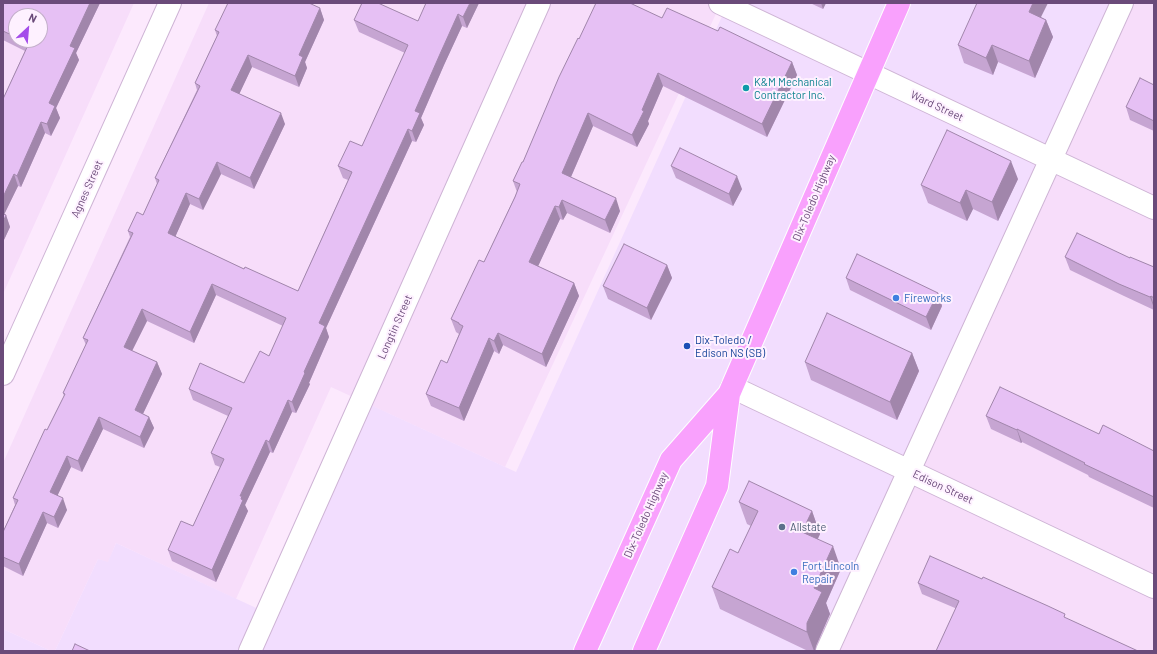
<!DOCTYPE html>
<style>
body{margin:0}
#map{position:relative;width:1157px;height:654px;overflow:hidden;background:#fce9fd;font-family:Barlow,sans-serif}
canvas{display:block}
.frame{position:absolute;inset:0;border:4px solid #6b4b7a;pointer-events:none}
.north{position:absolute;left:8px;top:8px;width:40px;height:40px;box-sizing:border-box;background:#fef1ff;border:1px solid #c3afca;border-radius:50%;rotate:26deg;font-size:11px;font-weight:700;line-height:16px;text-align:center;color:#6b4b7a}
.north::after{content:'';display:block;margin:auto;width:14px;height:18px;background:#a44cea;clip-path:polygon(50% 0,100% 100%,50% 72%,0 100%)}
</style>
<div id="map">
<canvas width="1157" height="654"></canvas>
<div class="frame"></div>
<div class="north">N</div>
</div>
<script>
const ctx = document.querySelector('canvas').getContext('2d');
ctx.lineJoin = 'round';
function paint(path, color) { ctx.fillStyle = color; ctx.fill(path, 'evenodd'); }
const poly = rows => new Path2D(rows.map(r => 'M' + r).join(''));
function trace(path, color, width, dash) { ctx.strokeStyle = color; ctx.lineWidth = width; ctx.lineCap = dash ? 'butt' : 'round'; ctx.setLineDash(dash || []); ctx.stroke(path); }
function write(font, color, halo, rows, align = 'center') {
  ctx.font = font + ' Barlow,sans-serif'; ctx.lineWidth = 4; ctx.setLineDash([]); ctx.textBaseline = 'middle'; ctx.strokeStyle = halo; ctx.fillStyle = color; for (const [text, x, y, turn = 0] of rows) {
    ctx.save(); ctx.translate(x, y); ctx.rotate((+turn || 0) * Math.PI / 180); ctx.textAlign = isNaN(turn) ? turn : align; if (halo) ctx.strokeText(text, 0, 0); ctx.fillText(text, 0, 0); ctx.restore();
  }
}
paint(poly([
 [3,3,134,3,3,294],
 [16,16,40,16,40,40,16,40],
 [209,3,721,3,505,467,331,387,236,599,116,543,108,563,98,559,55,651,51,651,3,629,3,463],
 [1135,3,1154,3,1154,651,840,651]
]), '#f7ddfa');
paint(poly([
 [728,3,1122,3,827,651,55,651,98,559,108,562,116,543,267,613,362,401,516,472],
 [3,629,51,651,3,651]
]), '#f2ddfe');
const minor = poly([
 [720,3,1154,208],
 [3,374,170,3],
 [732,387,1154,587],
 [250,651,539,3],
 [827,651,1122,3]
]);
const major = poly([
 [585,651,671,460,729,394,732,387,899,3],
 [644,651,717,486,729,394]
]);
trace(minor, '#ceb4d5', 24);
trace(major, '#fff', 24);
trace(minor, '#fff', 22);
trace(major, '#f9a1fd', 22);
paint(poly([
 [3,3,100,3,76,53,79,60,56,108,60,118,51,136,45,133,21,187,18,186,4,214,6,215,10,227,3,242,3,99,25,51,3,40],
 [16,16,40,40,16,40],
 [479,3,467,28,462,26,444,65,421,118,424,125,416,142,412,141,326,328,329,337,309,383,310,384,296,413,292,412,273,453,270,452,245,505,248,511,216,582,172,561,168,550,193,526,220,467,215,465,211,453,228,416,193,400,189,389,244,383,269,356,283,326,216,295,194,343,147,321,132,351,157,362,162,374,143,414,149,417,154,428,144,448,103,429,82,472,71,467,57,496,67,510,58,528,47,523,23,576,3,566,3,532,15,505,13,498,64,396,63,393,86,345,83,338,130,237,128,231,143,215,157,184,155,178,197,90,195,83,217,36,215,30,320,8,324,20,305,62,307,68,299,87,252,67,239,94,285,124,254,189,221,174,203,210,190,204,175,237,244,269,298,291,348,180,343,178,338,166,362,146,405,53,359,32,354,20,418,21],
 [810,3,826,3,823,9],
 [1041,17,1046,20,1053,37,1035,78,998,62,993,75,964,63,958,45],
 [662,18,718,31,792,62,797,75,767,137,663,86,648,121,649,124,637,147,593,126,571,177,620,211,610,233,567,213,563,220,560,219,538,266,574,283,579,296,546,367,503,345,499,354,494,351,464,421,431,406,426,394,447,363,459,334,456,332,451,319,484,262,517,192,513,181,523,162,579,39],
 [1154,85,1154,131,1130,120,1126,107],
 [671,166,742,189,733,206,676,178],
 [1018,179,998,221,973,209,967,221,928,203,921,185],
 [1065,257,1130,258,1154,267,1154,310,1124,296,1070,270],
 [667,265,672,278,651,320,608,299,603,286],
 [846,278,938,293,942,306,931,330,850,290],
 [912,353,919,371,897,420,811,380,805,362],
 [986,416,1099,434,1154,451,1154,508,1089,477,1088,475,1022,442,1021,443,991,429],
 [739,502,812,511,820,534,818,539,841,569,826,603,830,614,816,646,815,651,808,651,720,609,712,587,738,553,751,526,747,524],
 [918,583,1066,618,955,608,922,594]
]), '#c6a5d2');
paint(poly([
 [90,3,100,3,76,53,79,60,56,108,60,118,51,136,47,124,49,103,70,46],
 [470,3,479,3,467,28,463,17],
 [821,3,826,3,823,9],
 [1033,3,1048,3,1035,29,1029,12],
 [320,8,324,20,305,62,307,68,299,87,295,76,299,55],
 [458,14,462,26,444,65,421,118,424,125,416,142,412,131,415,111,440,54],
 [1046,20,1053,37,1035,78,1029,61],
 [992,45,998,62,993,75,986,58],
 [248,55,252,67,236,101,231,90],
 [792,62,797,75,767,137,762,124],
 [658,73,663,86,648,121,649,124,637,147,632,135,642,110],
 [281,113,285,124,254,189,250,178],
 [588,113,593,126,567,186,562,173],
 [41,122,45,133,21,187,17,176],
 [408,129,412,141,326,328,329,337,309,383,310,384,296,413,292,402,319,323],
 [1011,161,1018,179,998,221,992,202],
 [217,162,221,174,203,210,199,199],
 [14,174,18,186,3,217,3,197],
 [737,176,742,189,733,206,729,194],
 [966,190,973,209,967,221,960,203],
 [186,193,190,204,172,244,168,233],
 [616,198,620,211,610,233,605,220],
 [562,200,567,213,563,220,559,207],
 [555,206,560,219,534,275,529,262],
 [6,215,10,227,3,242,3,222],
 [667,265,672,278,651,320,647,308],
 [574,283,579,296,546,367,542,354],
 [212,284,216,295,194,343,190,332],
 [938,293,942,306,931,330,926,317],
 [1151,296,1154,306,1154,308,1150,297],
 [142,309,147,321,128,359,124,347],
 [498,333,503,345,499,354,494,341],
 [489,338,494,351,464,421,459,408],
 [912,353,919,371,897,420,890,402],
 [157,362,162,374,139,422,135,410],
 [288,400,292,412,273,453,269,442],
 [99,417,103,429,82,472,78,461],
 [149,417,154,428,144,448,140,437],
 [1017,429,1022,442,1021,443,1017,430],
 [266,440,270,452,245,505,248,511,216,582,212,570,240,496],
 [67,456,71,467,54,503,50,492],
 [63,498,67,510,58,528,54,517],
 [812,511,820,534,810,554,802,532],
 [43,512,47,523,23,576,19,564],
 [833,546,841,569,826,603,830,614,816,646,815,651,814,651,807,632,807,623,814,588]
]), '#a186ab');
const building = poly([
 [3,3,90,3,70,46,75,48,49,103,55,106,47,124,41,122,17,176,14,174,3,197,3,99,29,43,23,40,40,40,40,16,16,16,16,37,3,31,3,3],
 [228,3,309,3,320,8,299,55,303,57,295,76,248,55,231,90,281,113,250,178,217,162,199,199,186,193,168,233,244,269,245,267,298,291,352,172,338,166,350,141,362,146,408,45,354,20,362,3,378,3,418,21,426,3,470,3,463,17,458,14,440,54,415,111,420,113,412,131,408,129,319,323,325,326,304,372,305,373,292,402,288,400,269,442,266,440,240,496,242,496,241,499,243,500,212,570,168,550,181,521,193,526,224,459,211,453,232,408,189,389,200,363,244,383,260,351,269,356,286,318,212,284,190,332,142,309,124,347,157,362,135,410,149,417,140,437,99,417,78,461,67,456,50,492,63,498,54,517,43,512,19,564,3,557,3,532,18,500,13,498,45,429,47,430,65,394,63,393,88,340,83,338,133,233,128,231,137,212,143,215,159,180,155,178,200,86,195,83,219,32,215,30,228,3],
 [596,3,630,3,662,18,667,8,718,31,720,27,792,62,762,124,658,73,642,110,644,111,632,135,588,113,562,173,616,198,605,220,562,200,559,207,555,206,529,262,574,283,542,354,498,333,494,341,489,338,459,408,426,394,441,360,447,363,463,326,459,324,459,323,451,319,479,260,484,262,515,197,520,184,513,181,522,162,523,162,559,77,578,38,579,39,596,3],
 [977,3,1033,3,1029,12,1046,20,1029,61,992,45,986,58,958,45,977,3],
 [1140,78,1154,85,1154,121,1126,107,1140,78],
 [947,130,1011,161,992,202,966,190,960,203,921,185,947,130],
 [680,148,737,176,729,194,671,166,680,148],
 [3,214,6,215,3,222,3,214],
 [1077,233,1130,258,1130,257,1154,267,1154,298,1151,296,1150,297,1119,284,1065,257,1077,233],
 [624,244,667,265,647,308,603,286,624,244],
 [857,254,938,293,926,317,846,278,857,254],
 [827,313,912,353,890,402,805,362,827,313],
 [1000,387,1099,434,1103,425,1154,451,1154,497,1084,464,1085,463,1017,429,1017,430,986,416,1000,387],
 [749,481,812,511,802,532,833,546,814,588,822,592,807,623,807,632,712,587,730,549,738,553,758,511,739,502,749,481],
 [930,556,982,579,983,577,1048,606,1065,614,1064,617,1138,651,936,651,959,601,918,583,930,556],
 [75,644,90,651,72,651,75,644]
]);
paint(building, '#e6c0f4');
trace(building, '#a186ab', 1);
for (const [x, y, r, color] of [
 [746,88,4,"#0f9aa8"],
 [896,298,4,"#3f7fe0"],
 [687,346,4,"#1a4fb4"],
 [782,527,4,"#5c6f8a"],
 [794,572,4,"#3f7fe0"]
]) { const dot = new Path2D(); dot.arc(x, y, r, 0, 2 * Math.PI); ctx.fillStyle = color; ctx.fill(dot); trace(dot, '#fef1ff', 1.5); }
write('11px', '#0d838f', '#fef1ff', [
 ["K&M Mechanical",754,82],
 ["Contractor Inc.",754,95]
], 'left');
write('11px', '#6b4b7a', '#fef1ff', [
 ["Ward Street",937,106,25],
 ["Agnes Street",87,189,-66],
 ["Dix-Toledo Highway",814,198,-67],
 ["Longtin Street",395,327,-66],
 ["Edison Street",943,487,25],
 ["Dix-Toledo Highway",646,515,-66]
]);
write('11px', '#366cbe', '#fef1ff', [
 ["Fireworks",904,298],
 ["Fort Lincoln",802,566],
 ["Repair",802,579]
], 'left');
write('11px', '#164399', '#fef1ff', [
 ["Dix-Toledo /",695,340],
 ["Edison NS (SB)",695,353]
], 'left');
write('11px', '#4e5e75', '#fef1ff', [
 ["Allstate",790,527]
], 'left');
</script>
